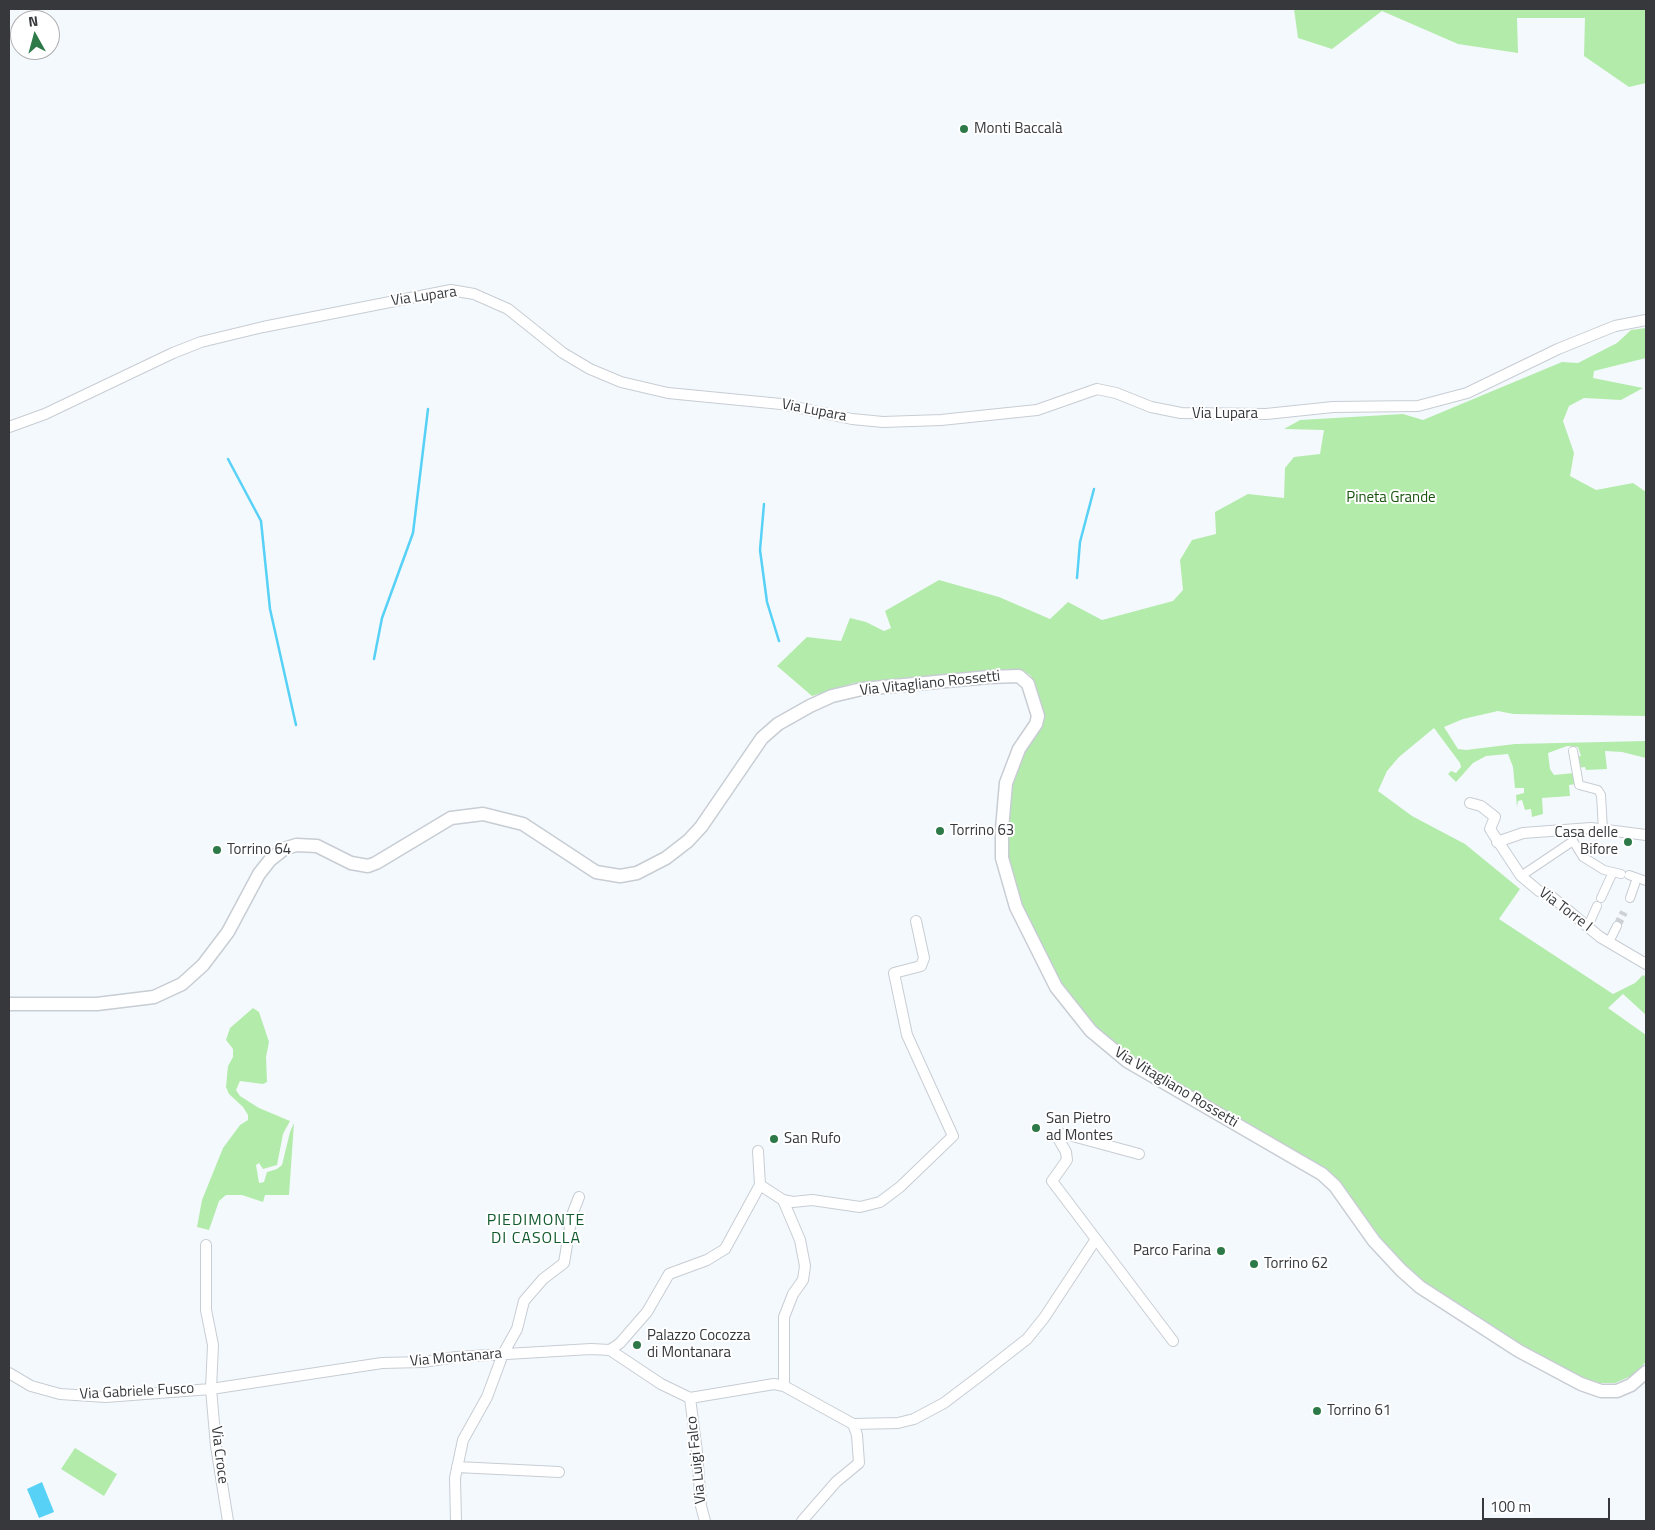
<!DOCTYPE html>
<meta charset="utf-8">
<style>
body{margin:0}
#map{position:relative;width:1655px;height:1530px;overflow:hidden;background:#f4f9fe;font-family:"Titillium Web",sans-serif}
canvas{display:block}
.frame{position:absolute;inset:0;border:10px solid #36383b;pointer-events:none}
.north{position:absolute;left:10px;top:10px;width:50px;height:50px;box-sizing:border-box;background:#fff;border:1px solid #afafb1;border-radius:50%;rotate:353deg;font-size:14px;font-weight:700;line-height:20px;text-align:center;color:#36383b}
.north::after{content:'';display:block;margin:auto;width:18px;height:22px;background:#2d7947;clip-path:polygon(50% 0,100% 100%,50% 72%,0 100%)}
.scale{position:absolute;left:1482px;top:1498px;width:128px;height:22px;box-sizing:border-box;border:2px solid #36383b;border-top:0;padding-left:6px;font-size:15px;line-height:18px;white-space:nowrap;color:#36383b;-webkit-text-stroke:4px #fff;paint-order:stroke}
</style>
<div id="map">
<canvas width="1655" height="1530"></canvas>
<div class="frame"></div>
<div class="north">N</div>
<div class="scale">100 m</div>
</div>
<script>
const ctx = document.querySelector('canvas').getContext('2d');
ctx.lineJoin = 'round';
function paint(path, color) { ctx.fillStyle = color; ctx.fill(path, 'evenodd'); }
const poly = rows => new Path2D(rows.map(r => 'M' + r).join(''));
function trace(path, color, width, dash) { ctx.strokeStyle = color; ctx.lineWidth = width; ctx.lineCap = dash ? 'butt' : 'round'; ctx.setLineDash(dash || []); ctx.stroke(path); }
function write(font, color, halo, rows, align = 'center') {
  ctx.font = font + ' "Titillium Web",sans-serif'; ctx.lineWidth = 4; ctx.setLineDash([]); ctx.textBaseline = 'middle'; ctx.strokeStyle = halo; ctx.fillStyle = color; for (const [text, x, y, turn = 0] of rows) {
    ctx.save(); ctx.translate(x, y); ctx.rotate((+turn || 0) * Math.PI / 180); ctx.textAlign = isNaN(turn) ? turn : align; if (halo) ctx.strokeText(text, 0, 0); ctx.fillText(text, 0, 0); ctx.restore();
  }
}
paint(poly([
 [1294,9,1646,9,1646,83,1629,87,1584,56,1585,18,1517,18,1518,53,1458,44,1382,11,1332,49,1298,38],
 [1646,328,1646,358,1594,371,1593,378,1643,388,1621,400,1584,398,1569,406,1563,421,1574,453,1570,476,1596,490,1633,483,1646,492,1646,716,1513,714,1498,711,1463,719,1444,727,1458,749,1466,750,1515,744,1646,741,1646,758,1622,752,1605,751,1607,769,1586,770,1585,767,1578,768,1576,757,1581,756,1578,747,1567,746,1548,753,1550,769,1554,775,1574,773,1576,784,1569,785,1570,796,1542,798,1543,814,1532,817,1531,809,1525,810,1522,800,1518,801,1517,807,1516,795,1524,793,1524,788,1515,788,1513,767,1508,754,1486,756,1473,763,1456,782,1448,774,1451,771,1456,773,1461,767,1460,763,1434,728,1399,757,1387,771,1378,791,1412,816,1465,844,1520,889,1499,919,1613,994,1635,983,1643,975,1646,977,1646,1015,1623,994,1608,1008,1646,1035,1646,1362,1631,1376,1615,1383,1600,1383,1576,1375,1540,1356,1435,1291,1389,1252,1339,1183,1143,1066,1097,1031,1064,990,1019,903,1007,860,1009,790,1018,764,1039,729,1044,713,1031,676,1024,671,854,683,812,696,777,666,807,637,841,641,850,618,866,622,884,631,891,628,885,611,939,580,999,597,1050,619,1068,602,1102,620,1173,601,1183,590,1180,560,1192,540,1216,534,1215,512,1248,494,1284,498,1285,468,1294,457,1320,454,1324,430,1284,429,1300,420,1403,414,1423,420,1562,362,1578,363,1617,343,1631,330],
 [253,1008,259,1012,269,1042,266,1057,267,1082,263,1084,240,1081,236,1090,240,1096,259,1108,290,1121,283,1134,277,1165,263,1169,259,1163,256,1165,259,1183,264,1182,267,1172,277,1169,282,1165,290,1132,294,1123,289,1195,265,1195,263,1202,242,1195,226,1195,219,1201,209,1230,197,1227,202,1200,223,1148,240,1125,248,1120,248,1115,243,1107,229,1094,226,1087,228,1066,233,1057,233,1049,226,1040,230,1028],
 [75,1448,117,1474,104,1496,61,1469]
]), '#b3ebaa');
paint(poly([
 [42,1482,54,1512,39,1518,27,1489]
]), '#57d1f6');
trace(poly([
 [228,459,261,521,270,609,296,725],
 [764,504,760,550,767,602,779,641],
 [1077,578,1080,542,1094,489],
 [374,659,382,618,413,533,428,409]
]), '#57d1f6', 2.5);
trace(poly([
 [1617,926,1624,912]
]), '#ced2d7', 8, [8, 4]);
const pedestrian = poly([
 [1573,751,1579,785,1598,790,1601,795,1603,830],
 [1572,830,1573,841,1583,857,1604,870,1621,874],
 [1629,875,1646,881],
 [1521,876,1573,841],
 [1601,898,1613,872],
 [1630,898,1637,878],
 [1588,926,1597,906],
 [1609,942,1617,926]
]);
const minor = poly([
 [9,427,45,414,173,353,201,342,263,327,451,290,474,294,508,309,563,353,590,369,621,382,668,393,781,404,852,419,883,422,941,420,1037,410,1097,389,1116,393,1151,407,1181,413,1266,414,1333,407,1418,406,1467,393,1558,349,1615,326,1646,320],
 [1470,803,1481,806,1495,817,1490,829,1521,876,1539,891,1551,896,1600,937,1646,964],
 [1497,842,1523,833,1591,828,1646,835],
 [758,1151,760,1185],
 [1139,1154,1065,1134,1058,1138,1066,1152,1067,1160,1052,1181,1173,1341],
 [760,1185,783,1200,793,1202,812,1200,860,1207,880,1202,900,1187,953,1136,907,1035,894,973,921,966,924,958,916,921],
 [783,1200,800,1240,805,1266,803,1280,793,1294,784,1317,784,1386],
 [206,1245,206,1310,213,1345,211,1389,216,1446,228,1521],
 [610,1350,620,1343,647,1312,669,1274,707,1260,725,1249,760,1185],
 [9,1373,31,1386,60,1394,106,1397,211,1389,382,1363,423,1362,456,1357,591,1349,610,1350,661,1384,690,1398],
 [690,1398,774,1384,784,1386,853,1424,857,1435,859,1463,836,1482,802,1521],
 [690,1398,697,1452,701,1506,705,1521],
 [853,1424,898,1423,914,1419,944,1403,981,1375,1027,1339,1044,1318,1096,1239],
 [457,1467,559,1472],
 [456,1521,455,1478,463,1440,487,1397,503,1354,517,1329,524,1301,543,1279,564,1263,572,1215,579,1197]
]);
const tertiary = poly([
 [9,1004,97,1004,154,997,182,984,203,965,228,932,259,874,270,860,284,849,296,845,317,846,351,863,368,866,376,863,451,818,483,814,523,824,596,872,620,876,637,873,666,858,688,841,701,827,762,738,778,724,810,706,832,696,862,689,989,677,1019,676,1028,684,1038,716,1036,724,1019,749,1006,783,1002,829,1002,858,1016,907,1056,987,1091,1031,1127,1061,1322,1174,1335,1186,1374,1241,1401,1270,1420,1287,1519,1351,1581,1384,1601,1391,1617,1391,1631,1385,1646,1372]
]);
trace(pedestrian, '#c7cdd3', 10);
trace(minor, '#c7cdd3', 12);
trace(tertiary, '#c7cdd3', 15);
trace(pedestrian, '#fff', 8);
trace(minor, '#fff', 10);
trace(tertiary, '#fff', 12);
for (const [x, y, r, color] of [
 [964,129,5,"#2d7947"],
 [940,831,5,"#2d7947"],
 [1628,842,5,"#2d7947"],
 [217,850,5,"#2d7947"],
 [1036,1128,5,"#2d7947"],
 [774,1139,5,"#2d7947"],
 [1221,1251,5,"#2d7947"],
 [1254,1264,5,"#2d7947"],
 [637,1345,5,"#2d7947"],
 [1317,1411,5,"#2d7947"]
]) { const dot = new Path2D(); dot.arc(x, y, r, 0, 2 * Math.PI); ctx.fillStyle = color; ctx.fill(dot); trace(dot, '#fff', 2); }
write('15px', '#36383b', '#fff', [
 ["Monti Baccalà",974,129],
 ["Torrino 63",950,831],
 ["Casa delle",1618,833,"right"],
 ["Bifore",1618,850,"right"],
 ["Torrino 64",227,850],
 ["San Pietro",1046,1119],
 ["ad Montes",1046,1136],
 ["San Rufo",784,1139],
 ["Parco Farina",1211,1251,"right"],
 ["Torrino 62",1264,1264],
 ["Palazzo Cocozza",647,1336],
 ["di Montanara",647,1353],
 ["Torrino 61",1327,1411]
], 'left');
write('15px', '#36383b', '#fff', [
 ["Via Lupara",424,297,-8],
 ["Via Lupara",814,411,11],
 ["Via Lupara",1225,414],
 ["Via Vitagliano Rossetti",930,684,-6],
 ["Via Torre I",1565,910,37],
 ["Via Vitagliano Rossetti",1176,1088,31],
 ["Via Montanara",456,1358,-5],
 ["Via Gabriele Fusco",137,1392,-3],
 ["Via Croce",219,1455,83],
 ["Via Luigi Falco",697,1460,-96]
]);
write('15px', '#17550d', '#fff', [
 ["Pineta Grande",1391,498]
]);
ctx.letterSpacing = '1px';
write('16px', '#135b2f', '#fff', [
 ["PIEDIMONTE",536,1221],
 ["DI CASOLLA",536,1239]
]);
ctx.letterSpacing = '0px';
</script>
